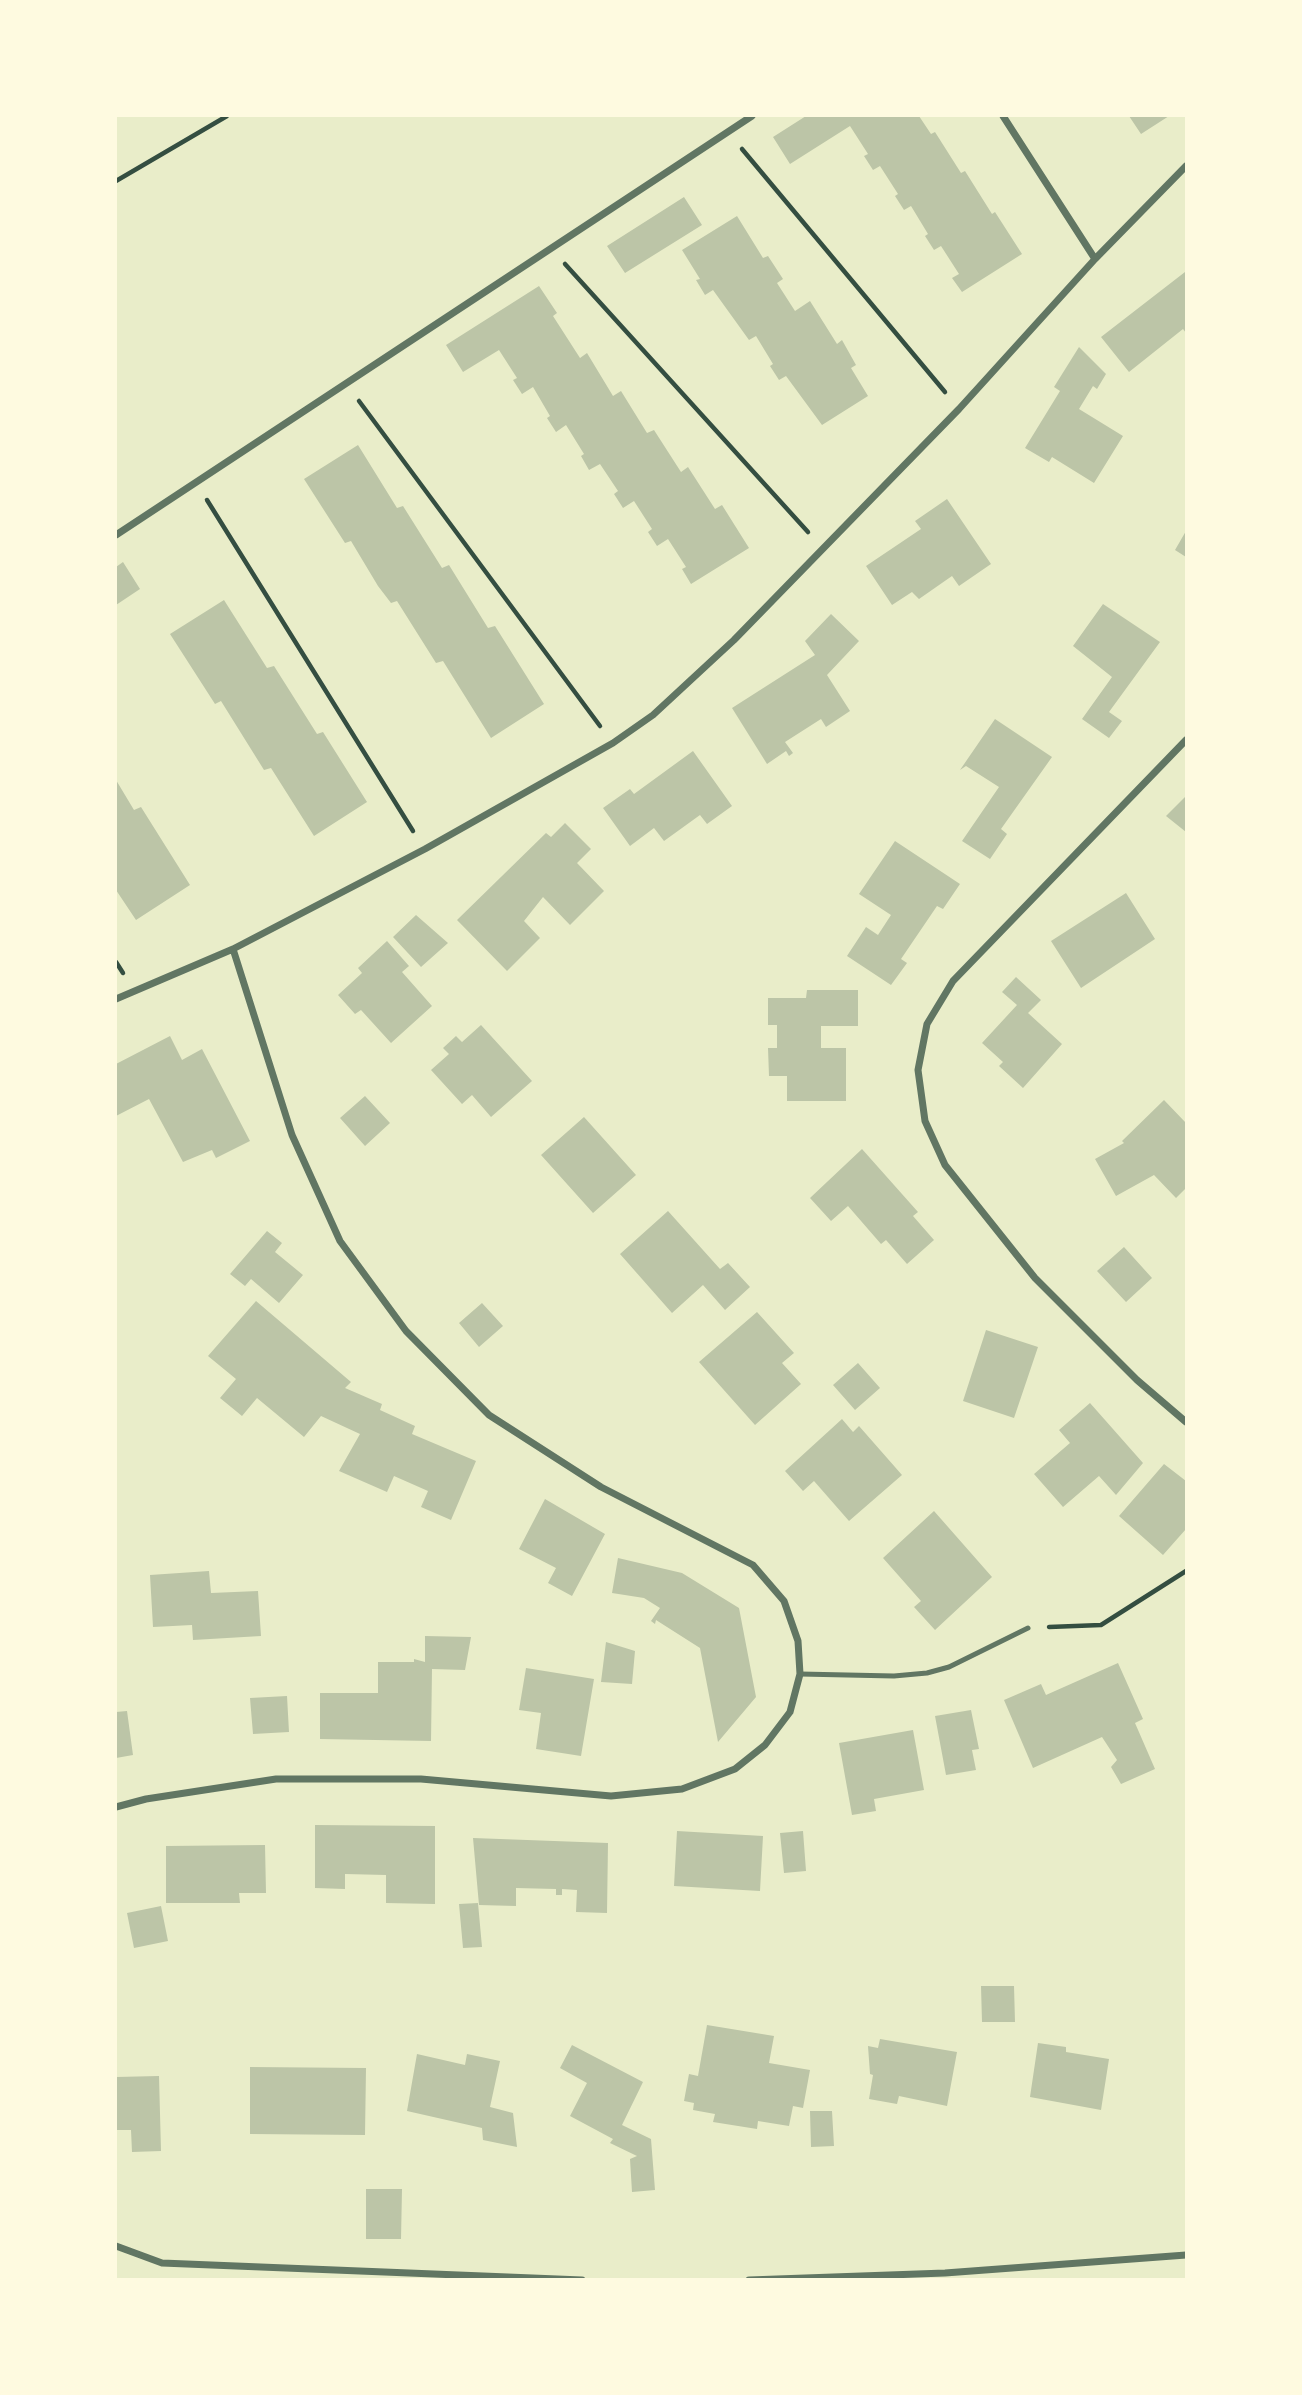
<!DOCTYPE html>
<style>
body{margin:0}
#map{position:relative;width:1302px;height:2395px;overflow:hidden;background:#e9edc9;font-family:"DejaVu Sans",sans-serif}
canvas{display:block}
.frame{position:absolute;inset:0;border:117px solid #fefae0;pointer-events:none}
</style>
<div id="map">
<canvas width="1302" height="2395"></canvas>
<div class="frame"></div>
</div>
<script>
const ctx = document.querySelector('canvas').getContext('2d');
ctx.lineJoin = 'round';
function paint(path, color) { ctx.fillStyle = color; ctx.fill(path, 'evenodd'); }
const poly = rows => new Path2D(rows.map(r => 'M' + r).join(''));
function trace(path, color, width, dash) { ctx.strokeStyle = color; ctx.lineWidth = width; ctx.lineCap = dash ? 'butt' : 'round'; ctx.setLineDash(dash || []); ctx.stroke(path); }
paint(poly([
 [806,116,919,116,931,134,935,132,961,173,965,171,992,214,995,212,1022,254,962,292,952,278,959,274,941,246,934,250,925,236,928,234,911,206,904,210,895,196,898,194,880,166,873,170,864,156,868,154,850,126,790,164,773,137],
 [1129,116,1169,116,1141,134],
 [684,197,702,225,625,273,607,246],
 [737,216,763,258,768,256,783,279,777,283,795,311,810,301,837,344,842,340,856,365,851,368,868,396,822,425,786,376,779,380,770,366,773,364,756,336,749,340,713,290,705,295,696,280,700,279,682,250],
 [1185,272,1186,333,1183,329,1129,372,1101,337],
 [539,286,557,313,553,316,580,358,587,353,613,396,621,391,647,433,654,430,681,472,688,467,715,509,722,505,749,548,691,584,682,569,686,567,668,539,657,546,648,532,652,529,634,501,623,508,614,494,618,491,600,464,589,470,581,456,584,454,566,425,556,432,547,418,550,416,533,387,522,394,513,380,517,378,499,350,463,372,446,345],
 [1079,347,1106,374,1097,389,1093,386,1079,409,1123,436,1094,483,1052,457,1049,462,1025,448,1060,391,1054,387],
 [358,445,397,508,403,506,442,568,449,565,488,628,495,626,544,704,491,738,443,661,436,663,397,601,391,603,378,586,351,541,345,543,304,479],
 [947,499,991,564,959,586,952,576,919,599,912,592,892,605,866,566,921,529,915,521],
 [1186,531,1186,557,1175,550],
 [123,562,140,589,116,605,116,567],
 [224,600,267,668,274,666,317,734,323,732,367,802,314,836,271,768,264,770,221,701,215,704,170,634],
 [1103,604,1160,642,1109,712,1122,721,1109,738,1082,719,1112,677,1073,646],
 [831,614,859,641,827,675,850,711,826,727,821,719,785,742,793,753,789,756,786,751,767,764,732,708,815,655,805,641],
 [995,719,1052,757,1001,829,1007,834,990,859,962,841,999,787,966,766,960,770],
 [693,751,732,806,707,824,700,815,664,841,654,828,630,846,603,808,630,789,634,794],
 [116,780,134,810,141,807,190,885,136,920,116,890],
 [1186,796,1186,832,1166,816],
 [565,823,591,849,577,863,604,891,570,925,543,897,524,921,540,938,507,971,457,920,546,833,551,837],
 [895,841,960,884,943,909,937,906,901,959,907,963,891,985,847,956,866,927,878,935,891,915,859,894],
 [1126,893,1155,939,1081,988,1051,941],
 [416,915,448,943,421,967,393,937],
 [387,941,409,966,402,972,432,1006,391,1043,361,1010,355,1014,338,995,362,973,358,968],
 [1016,977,1041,1000,1028,1013,1062,1044,1023,1088,999,1066,1003,1062,982,1043,1017,1005,1002,992],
 [807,990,858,990,858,1026,821,1026,821,1048,846,1048,846,1101,787,1101,787,1076,769,1076,768,1048,777,1048,777,1025,768,1025,768,998,806,998],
 [481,1025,532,1081,491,1117,472,1095,462,1104,431,1070,449,1054,443,1048,456,1036,462,1042],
 [170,1036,182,1060,202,1049,250,1141,216,1158,212,1150,183,1162,149,1099,116,1116,116,1064],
 [365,1096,390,1123,365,1146,340,1118],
 [1164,1100,1186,1123,1186,1188,1176,1198,1154,1175,1116,1196,1095,1159,1124,1143,1122,1141],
 [584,1117,636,1175,593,1213,541,1155],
 [862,1149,918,1212,913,1216,934,1240,907,1264,886,1240,881,1244,848,1206,831,1221,810,1198],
 [668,1211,720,1269,728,1263,750,1287,725,1310,703,1285,672,1313,620,1254],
 [267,1231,282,1243,275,1252,303,1275,279,1303,251,1279,245,1286,230,1274],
 [1124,1247,1152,1278,1126,1302,1097,1271],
 [256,1301,351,1382,345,1388,382,1404,380,1410,415,1426,412,1434,476,1461,451,1520,421,1507,428,1491,394,1476,387,1492,339,1471,360,1434,321,1416,304,1437,257,1398,242,1416,220,1398,236,1379,208,1356],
 [482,1303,503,1326,479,1347,459,1323],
 [757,1312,794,1353,782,1363,801,1384,755,1425,699,1362],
 [986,1330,1038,1347,1014,1418,963,1401],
 [858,1363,880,1388,855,1410,833,1385],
 [1090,1403,1143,1463,1116,1495,1099,1476,1063,1507,1034,1474,1070,1443,1059,1430],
 [842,1419,853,1432,859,1426,902,1475,849,1521,814,1481,803,1491,785,1471],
 [1164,1464,1186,1481,1186,1529,1163,1555,1119,1516],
 [545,1499,605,1534,572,1596,548,1583,556,1568,519,1549],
 [934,1511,992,1577,935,1630,914,1607,921,1601,883,1558],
 [618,1558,682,1573,739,1608,756,1697,718,1742,700,1648,656,1620,655,1624,651,1621,660,1608,644,1598,612,1593],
 [209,1571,211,1593,258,1591,261,1636,193,1640,192,1625,153,1627,150,1575],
 [425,1636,471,1637,465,1670,432,1669,431,1741,320,1739,320,1693,378,1693,378,1662,414,1662,414,1659,425,1662],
 [606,1642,635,1651,632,1684,601,1682],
 [1118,1663,1143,1719,1135,1723,1155,1769,1121,1784,1111,1767,1117,1760,1102,1737,1033,1768,1004,1700,1041,1684,1046,1695],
 [526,1668,594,1679,581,1756,536,1749,541,1713,519,1710],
 [287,1696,289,1732,253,1734,250,1698],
 [971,1710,979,1749,972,1750,976,1770,946,1775,935,1716],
 [127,1711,133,1755,116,1758,116,1712],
 [913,1730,924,1790,874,1799,876,1811,852,1815,839,1743],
 [315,1825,435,1826,435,1904,386,1903,386,1875,345,1874,345,1889,315,1888],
 [677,1831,763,1836,760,1891,674,1886],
 [803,1831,806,1871,784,1873,780,1833],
 [473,1838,608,1843,607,1913,576,1912,577,1890,562,1889,562,1895,556,1895,556,1889,516,1888,516,1906,479,1905],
 [265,1845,266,1893,239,1893,240,1903,166,1903,166,1846],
 [478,1903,482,1947,463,1948,459,1904],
 [161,1906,168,1941,134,1948,127,1913],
 [981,1986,1014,1986,1015,2022,982,2022],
 [707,2025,774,2036,769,2063,810,2070,803,2108,793,2106,789,2126,758,2121,757,2129,713,2122,715,2114,693,2110,694,2103,684,2101,689,2074,698,2076],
 [880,2039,957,2052,947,2106,899,2096,897,2104,869,2099,873,2075,870,2074,868,2046,878,2048],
 [1038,2043,1066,2047,1066,2052,1109,2059,1101,2110,1030,2097],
 [572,2045,643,2082,622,2125,651,2139,655,2190,632,2192,630,2159,637,2156,610,2143,613,2139,570,2116,587,2083,560,2068],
 [417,2054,465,2065,467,2054,500,2061,490,2107,513,2113,517,2147,483,2140,482,2128,407,2111],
 [250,2067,366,2068,365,2135,250,2134],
 [159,2076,161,2151,132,2152,131,2130,116,2130,116,2077],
 [810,2111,832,2111,834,2146,811,2147],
 [366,2189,402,2189,401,2239,366,2239]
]), '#bcc5a7');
trace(poly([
 [742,149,945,392],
 [116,181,227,116],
 [565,264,808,532],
 [359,401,600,726],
 [207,500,413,831],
 [116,962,123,973],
 [1049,1627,1101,1625,1186,1571]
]), '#344e41', 4.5);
trace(poly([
 [800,1674,894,1676,927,1673,949,1667,1028,1628]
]), '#617663', 5);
trace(poly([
 [1003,116,1095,259],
 [116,535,752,116],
 [1186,740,953,981,927,1024,918,1070,925,1121,945,1165,1035,1278,1137,1380,1186,1422],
 [116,999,233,949,425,849,613,743,653,715,734,640,959,409,1095,259,1186,166],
 [116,1807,146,1799,276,1779,421,1779,611,1796,682,1789,735,1769,765,1745,790,1712,800,1674,798,1641,784,1601,753,1565,601,1487,489,1415,406,1331,340,1241,292,1135,233,949],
 [116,2246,162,2263,582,2280],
 [749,2280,945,2273,1186,2255]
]), '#617663', 7);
</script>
